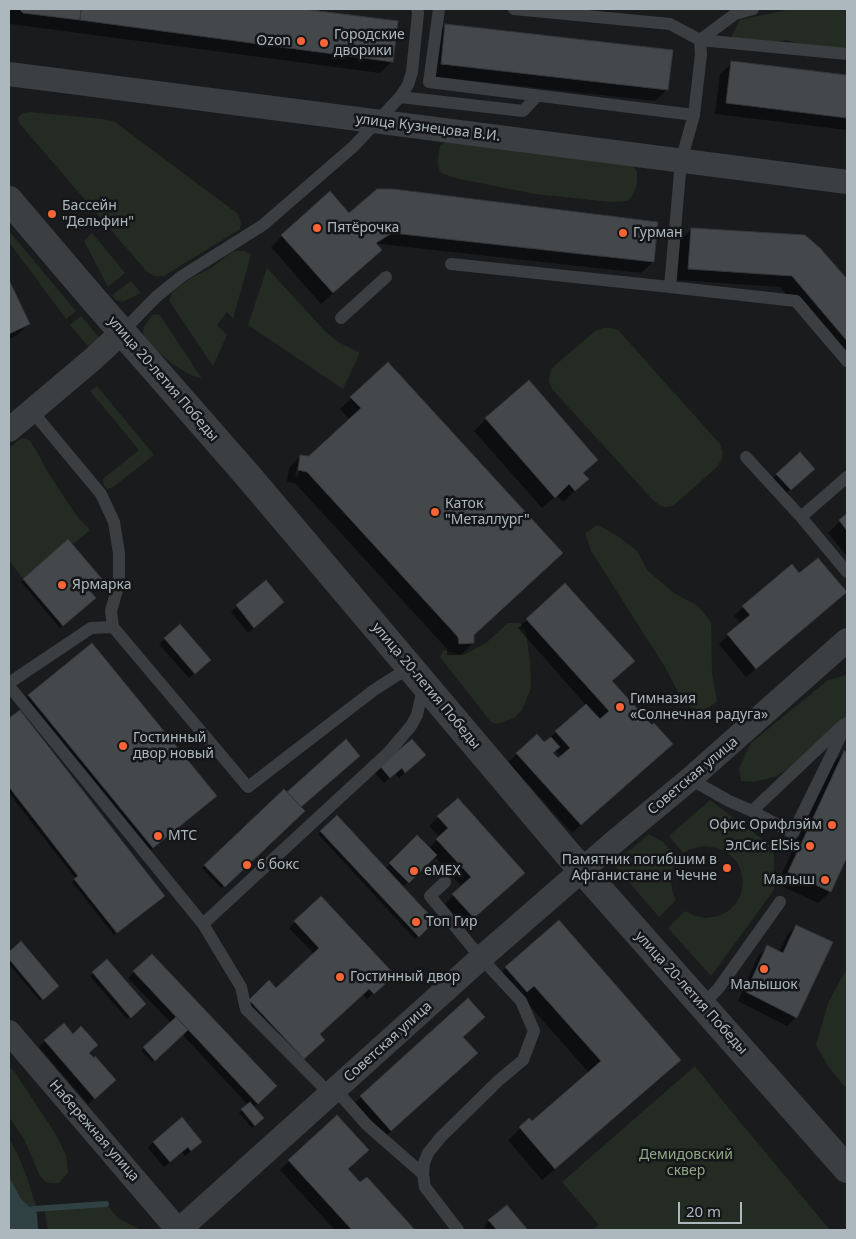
<!DOCTYPE html>
<meta charset="utf-8">
<style>
body{margin:0}
#map{position:relative;width:856px;height:1239px;overflow:hidden;background:#1a1b1d;font-family:"Noto Sans",sans-serif}
canvas{display:block}
.frame{position:absolute;inset:0;border:10px solid #acb8bd;pointer-events:none}
.scale{position:absolute;left:678px;top:1202px;width:64px;height:22px;box-sizing:border-box;border:2px solid #acb8bd;border-top:0;padding-left:6px;font-size:15px;line-height:18px;white-space:nowrap;color:#acb8bd;-webkit-text-stroke:4px #151618;paint-order:stroke}
</style>
<div id="map">
<canvas width="856" height="1239"></canvas>
<div class="frame"></div>
<div class="scale">20 m</div>
</div>
<script>
const ctx = document.querySelector('canvas').getContext('2d');
ctx.lineJoin = 'round';
function paint(path, color) { ctx.fillStyle = color; ctx.fill(path, 'evenodd'); }
const poly = rows => new Path2D(rows.map(r => 'M' + r).join(''));
function trace(path, color, width, dash) { ctx.strokeStyle = color; ctx.lineWidth = width; ctx.lineCap = dash ? 'butt' : 'round'; ctx.setLineDash(dash || []); ctx.stroke(path); }
function write(font, color, halo, rows, align = 'center') {
  ctx.font = font + ' "Noto Sans",sans-serif'; ctx.lineWidth = 5; ctx.setLineDash([]); ctx.textBaseline = 'middle'; ctx.strokeStyle = halo; ctx.fillStyle = color; for (const [text, x, y, turn = 0] of rows) {
    ctx.save(); ctx.translate(x, y); ctx.rotate((+turn || 0) * Math.PI / 180); ctx.textAlign = isNaN(turn) ? turn : align; if (halo) ctx.strokeText(text, 0, 0); ctx.fillText(text, 0, 0); ctx.restore();
  }
}
paint(poly([
 [791,9,847,9,847,57,845,58,786,40,738,50,731,38,740,20],
 [30,112,103,119,115,122,238,214,241,223,240,229,164,276,154,276,147,272,19,123,18,118,21,114],
 [447,142,627,165,632,166,637,171,637,184,633,195,627,201,611,202,535,194,455,178,444,174,439,171,438,161,440,145],
 [9,231,76,311,66,319,9,242],
 [92,233,125,273,108,287,84,241],
 [234,251,245,251,251,254,233,319,227,312,217,325,227,335,213,366,170,302,170,298,172,293,180,286,191,278,211,268,226,256],
 [267,268,324,330,338,342,360,353,343,389,248,325],
 [131,281,141,293,122,302,116,300,112,295],
 [156,314,160,315,202,379,191,375,177,367,152,348,144,337,143,331,144,327,152,315],
 [81,316,99,337,100,340,92,351,70,325],
 [603,328,610,328,618,330,720,444,723,452,722,459,717,467,673,506,665,507,659,505,652,499,552,389,549,381,550,373,552,368,595,331],
 [97,386,154,455,112,488,107,489,104,486,103,479,139,450,90,391],
 [22,438,27,439,30,441,36,450,49,474,76,515,90,530,75,543,72,544,68,540,23,579,9,560,9,448],
 [598,525,607,530,619,537,637,551,648,571,674,593,698,606,711,622,712,672,717,702,700,713,692,709,679,694,665,667,591,551,585,533],
 [508,623,520,623,526,632,530,662,531,688,522,710,514,718,497,724,491,722,440,657,444,650,463,655,486,643],
 [847,675,847,739,831,742,775,777,753,782,741,781,739,768,751,743,828,680],
 [710,800,774,848,774,890,711,976,668,928,685,911,695,916,706,918,718,916,729,911,736,903,741,894,743,883,741,871,737,862,728,853,717,848,704,846,691,849,683,853,669,836],
 [649,834,663,842,678,859,673,867,671,879,672,890,676,900,659,917,613,864],
 [847,968,847,1086,844,1086,830,1069,816,1045,828,1003],
 [695,1066,722,1100,830,1230,592,1230,599,1225,562,1182],
 [9,1067,14,1071,55,1133,66,1155,68,1173,59,1183,51,1183,46,1182,40,1176,24,1139,9,1117],
 [9,1138,18,1155,28,1180,37,1209,33,1209,21,1199,9,1176],
 [106,1204,118,1218,141,1230,48,1230,44,1208]
]), '#242b22');
paint(poly([
 [9,1176,21,1199,37,1213,38,1230,9,1230]
]), '#2f4142');
paint(poly([
 [9,9,294,9,397,22,392,61,380,73,11,24,9,21],
 [446,25,667,90,655,101,430,76,434,37],
 [732,63,847,77,847,130,715,114,720,74],
 [349,215,653,262,641,273,380,244,377,246,369,261,321,304,271,247,282,236],
 [692,229,820,249,847,281,847,366,780,287,677,280,680,240],
 [9,283,29,323,17,335,9,339],
 [388,364,472,636,473,643,461,655,447,655,447,649,295,483,287,482,289,468,300,456,310,457,350,420,340,409],
 [300,464,298,477,295,476,297,467],
 [486,419,587,479,563,502,557,495,542,508,474,431],
 [800,454,807,474,784,495,771,480],
 [847,515,847,556,828,533],
 [68,541,88,590,94,598,60,628,21,582],
 [799,575,836,601,746,677,719,644,741,624,734,616,743,607],
 [265,582,277,608,248,633,231,612],
 [527,620,611,681,662,752,572,833,508,762,517,754,544,744,556,732,586,705,518,628],
 [555,750,562,757,558,760,552,754],
 [165,639,204,665,189,678,159,644],
 [29,696,216,796,147,853,23,702],
 [20,712,161,898,114,935,72,882,76,879,9,793,9,720],
 [345,741,300,807,303,811,221,888,202,868,284,791,287,794],
 [844,752,847,753,847,854,830,892,818,903,777,884,833,764],
 [418,761,399,778,395,773,384,783,375,773,381,767],
 [337,817,385,869,417,837,428,849,440,837,429,826,438,817,514,881,465,926,445,904,462,887,434,856,403,887,434,921,415,939,318,834],
 [321,898,393,975,367,999,362,993,318,1034,298,1064,244,1006,269,982,276,989,314,954,289,928],
 [796,926,831,942,796,1017,787,1026,738,1001,758,956,767,947,779,952,787,935],
 [21,943,55,989,40,1001,9,964,9,953],
 [152,955,275,1086,253,1108,263,1118,252,1128,239,1113,248,1105,182,1034,152,1062,141,1051,171,1023,128,978],
 [107,961,144,1004,127,1019,90,976],
 [506,968,679,1060,668,1072,542,1180,508,1140,529,1120,531,1123,589,1073,522,997,494,979],
 [468,1000,462,1038,465,1065,379,1142,349,1108],
 [45,1041,88,1053,109,1086,88,1104,39,1047],
 [337,1116,347,1169,360,1184,367,1178,414,1230,335,1230,280,1170],
 [153,1142,195,1148,185,1156,182,1152,164,1167,148,1148],
 [489,1221,526,1229,525,1230,487,1230,484,1227]
]), '#0007');
trace(poly([
 [33,1209,106,1204]
]), '#2f4142', 6);
const building = poly([
 [19,9,81,9,80,20,23,13,19,9],
 [81,9,303,9,398,21,393,62,80,20,81,9],
 [445,24,673,50,668,90,441,64,445,24],
 [731,61,847,75,847,118,726,103,731,61],
 [377,189,393,189,658,222,654,262,392,233,376,243,382,250,333,293,281,235,330,191,349,213,377,189],
 [691,228,805,235,820,248,847,279,847,341,792,276,688,269,691,228],
 [9,280,30,324,9,334,9,280],
 [388,362,563,553,474,635,474,643,459,644,458,637,307,472,298,470,300,455,309,456,361,408,350,397,388,362],
 [529,380,598,460,583,473,589,479,575,491,569,484,555,498,485,418,529,380],
 [800,452,815,469,791,490,776,474,800,452],
 [847,513,847,531,839,520,847,513],
 [68,539,102,579,89,590,96,598,63,626,23,579,68,539],
 [818,558,847,592,756,669,727,634,750,615,742,606,792,564,799,573,818,558],
 [266,580,284,602,254,628,236,605,266,580],
 [565,583,635,661,612,681,652,725,654,723,673,744,581,825,516,753,537,734,544,742,551,737,560,747,553,753,558,758,570,748,555,731,586,704,600,719,609,711,526,619,565,583],
 [180,624,211,660,195,674,164,638,180,624],
 [92,643,217,796,153,848,28,695,92,643],
 [20,710,165,896,117,933,74,879,78,876,9,787,9,718,20,710],
 [346,739,360,756,301,807,287,792,346,739],
 [412,739,426,755,405,773,402,768,390,778,380,766,412,739],
 [844,751,847,752,847,857,831,892,788,872,844,751],
 [284,789,305,811,225,887,204,865,284,789],
 [458,798,525,873,474,918,452,894,471,877,436,839,448,828,437,816,458,798],
 [337,815,435,921,419,937,320,831,337,815],
 [417,835,437,855,409,883,389,863,417,835],
 [321,896,395,975,374,994,369,989,320,1034,325,1040,304,1059,249,1000,269,980,276,988,319,948,294,921,321,896],
 [559,920,681,1060,555,1169,519,1127,529,1118,532,1121,601,1061,534,986,527,992,505,967,559,920],
 [796,925,833,942,797,1018,746,992,767,945,783,953,796,925],
 [21,941,59,986,43,1000,9,959,9,952,21,941],
 [152,954,277,1086,258,1104,133,971,152,954],
 [107,959,146,1004,131,1018,92,972,107,959],
 [468,998,485,1017,463,1037,478,1053,391,1131,360,1096,468,998],
 [176,1017,188,1030,155,1061,143,1047,176,1017],
 [64,1023,73,1034,81,1026,98,1045,89,1053,94,1058,95,1056,116,1080,95,1099,44,1040,64,1023],
 [250,1102,264,1118,255,1126,241,1109,250,1102],
 [337,1115,369,1150,348,1169,360,1182,367,1177,415,1230,352,1230,288,1160,337,1115],
 [182,1117,202,1142,191,1151,188,1147,170,1162,153,1142,182,1117],
 [507,1205,527,1229,526,1230,497,1230,488,1220,507,1205]
]);
paint(building, '#44484a');
trace(building, '#343639', 1);
trace(poly([
 [439,9,429,82,694,115],
 [514,9,670,24,700,40,847,54],
 [400,97,523,111,537,96],
 [451,264,670,287,796,301,847,361],
 [670,287,681,161,694,115,701,54,700,40,735,14,753,9],
 [341,318,386,277],
 [122,332,156,297,182,276,263,225,354,146,400,97,408,85,412,72,418,13,417,9],
 [32,411,101,494,114,522,119,553,119,583,111,611,113,627,248,787,374,690,410,667],
 [746,457,801,517],
 [847,477,801,517,847,572],
 [9,683,91,628,113,627],
 [9,686,203,924,241,987,246,1009,330,1094],
 [690,779,729,801,752,811,793,833,847,723],
 [752,811,843,725],
 [445,882,430,896,481,958,521,1001,534,1031,523,1060,498,1081,441,1137,428,1153,424,1163,423,1174,425,1187,458,1230],
 [203,924,388,753,411,726,417,715,424,684],
 [702,1005,718,989,780,902],
 [335,1089,367,1125,423,1174]
]), '#3b3f42', 12);
trace(poly([
 [9,74,847,182],
 [9,430,93,359,122,332],
 [9,1032,178,1230],
 [179,1230,481,958,613,843,690,779,847,640]
]), '#3b3f42', 24);
trace(poly([
 [9,200,95,301,249,477,567,853,847,1169]
]), '#3b3f42', 28);
for (const [x, y, r, color] of [
 [301,41,5,"#f96536"],
 [324,43,5,"#f96536"],
 [52,214,5,"#f96536"],
 [317,228,5,"#f96536"],
 [623,233,5,"#f96536"],
 [435,512,5,"#f96536"],
 [62,585,5,"#f96536"],
 [620,707,5,"#f96536"],
 [123,746,5,"#f96536"],
 [832,825,5,"#f96536"],
 [158,836,5,"#f96536"],
 [810,846,5,"#f96536"],
 [247,865,5,"#f96536"],
 [727,868,5,"#f96536"],
 [414,871,5,"#f96536"],
 [825,880,5,"#f96536"],
 [416,922,5,"#f96536"],
 [764,969,5,"#f96536"],
 [340,977,5,"#f96536"]
]) { const dot = new Path2D(); dot.arc(x, y, r, 0, 2 * Math.PI); ctx.fillStyle = color; ctx.fill(dot); trace(dot, '#151618', 2); }
write('14px', '#acb8bd', '#151618', [
 ["Городские",334,35],
 ["дворики",334,51],
 ["Ozon",291,41,"right"],
 ["Бассейн",62,206],
 ["\"Дельфин\"",62,222],
 ["Пятёрочка",327,228],
 ["Гурман",633,233],
 ["Каток",445,504],
 ["\"Металлург\"",445,520],
 ["Ярмарка",72,585],
 ["Гимназия",630,699],
 ["«Солнечная радуга»",630,715],
 ["Гостинный",133,738],
 ["двор новый",133,754],
 ["Офис Орифлэйм",822,825,"right"],
 ["МТС",168,836],
 ["ЭлСис ElSis",800,846,"right"],
 ["Памятник погибшим в",717,860,"right"],
 ["Афганистане и Чечне",717,876,"right"],
 ["6 бокс",257,865],
 ["eMEX",424,871],
 ["Малыш",815,880,"right"],
 ["Топ Гир",426,922],
 ["Гостинный двор",350,977],
 ["Малышок",764,985,"center"]
], 'left');
write('14px', '#acb8bd', '#151618', [
 ["улица Кузнецова В.И.",428,128,7],
 ["улица 20-летия Победы",163,379,49],
 ["улица 20-летия Победы",426,686,50],
 ["Советская улица",693,776,-40],
 ["улица 20-летия Победы",691,993,48],
 ["Советская улица",388,1042,-42],
 ["Набережная улица",94,1131,49]
]);
write('14px', '#90a883', '#151618', [
 ["Демидовский",686,1155],
 ["сквер",686,1171]
]);
</script>
